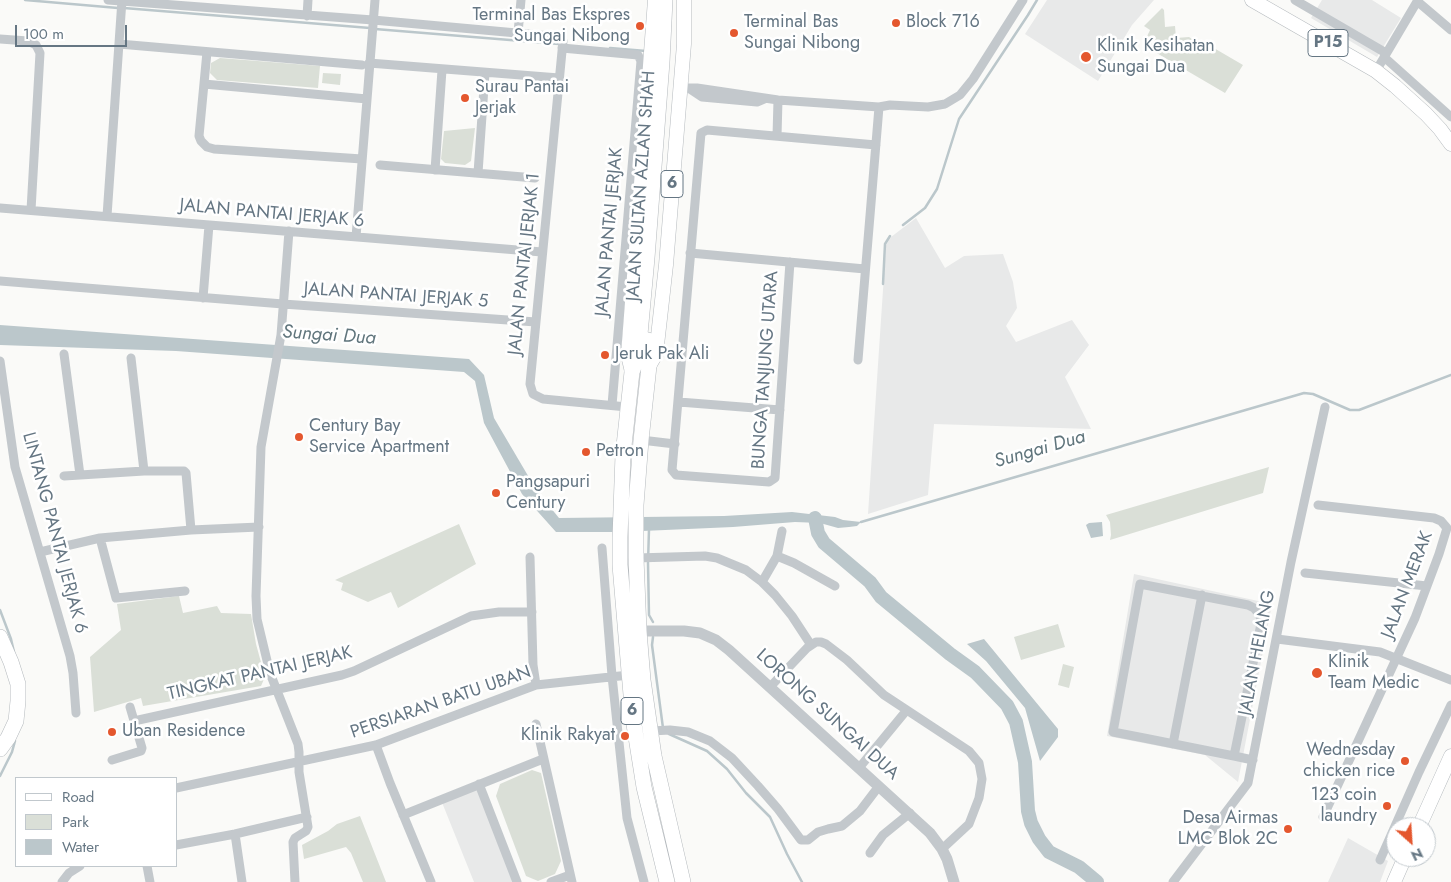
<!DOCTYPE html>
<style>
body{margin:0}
#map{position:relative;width:1451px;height:882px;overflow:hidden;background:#fafaf8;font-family:Jost,sans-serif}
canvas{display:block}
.legend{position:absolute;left:15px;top:777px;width:162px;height:90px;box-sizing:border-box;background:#fff;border:1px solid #c1c8cd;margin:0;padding:6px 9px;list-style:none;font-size:15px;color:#657683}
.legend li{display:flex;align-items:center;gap:10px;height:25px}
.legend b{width:25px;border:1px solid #c1c8cd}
.north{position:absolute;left:1386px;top:817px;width:50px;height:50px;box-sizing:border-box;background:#fff;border:1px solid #c1c8cd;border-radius:50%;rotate:154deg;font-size:14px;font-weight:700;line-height:20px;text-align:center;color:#657683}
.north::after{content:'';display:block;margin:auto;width:18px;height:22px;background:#e4572e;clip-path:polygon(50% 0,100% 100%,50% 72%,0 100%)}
.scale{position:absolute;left:15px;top:25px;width:112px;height:22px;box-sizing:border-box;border:2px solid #657683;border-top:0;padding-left:6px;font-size:15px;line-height:18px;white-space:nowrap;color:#657683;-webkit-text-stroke:4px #fff;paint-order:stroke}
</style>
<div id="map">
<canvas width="1451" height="882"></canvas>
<ul class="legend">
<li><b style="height:6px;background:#fff"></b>Road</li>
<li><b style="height:14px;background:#dadfd7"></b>Park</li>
<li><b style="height:14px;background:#bbc7cb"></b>Water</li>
</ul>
<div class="north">N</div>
<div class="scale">100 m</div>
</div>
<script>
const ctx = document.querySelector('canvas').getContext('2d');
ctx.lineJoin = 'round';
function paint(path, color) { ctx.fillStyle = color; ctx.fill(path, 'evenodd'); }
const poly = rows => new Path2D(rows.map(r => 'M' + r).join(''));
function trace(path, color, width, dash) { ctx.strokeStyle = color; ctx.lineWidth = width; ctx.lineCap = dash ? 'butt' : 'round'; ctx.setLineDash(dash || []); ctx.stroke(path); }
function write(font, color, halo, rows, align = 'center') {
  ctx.font = font + ' Jost,sans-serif'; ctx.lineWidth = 5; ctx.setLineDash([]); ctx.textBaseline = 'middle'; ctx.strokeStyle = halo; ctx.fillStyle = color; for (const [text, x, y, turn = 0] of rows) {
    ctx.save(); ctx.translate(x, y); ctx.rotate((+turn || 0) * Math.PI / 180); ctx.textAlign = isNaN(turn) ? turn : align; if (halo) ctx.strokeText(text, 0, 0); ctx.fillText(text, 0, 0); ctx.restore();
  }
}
paint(poly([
 [1047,0,1154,0,1132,25,1098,81,1025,34],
 [1322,0,1372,0,1401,18,1377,57,1311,18],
 [916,218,945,268,964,256,1003,254,1013,282,1017,308,1006,326,1016,342,1072,320,1089,345,1065,377,1091,429,934,424,928,495,868,514,886,245,891,237],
 [1134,574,1272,604,1238,782,1205,755,1107,736],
 [479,784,517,882,474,882,441,800],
 [1348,838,1388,861,1380,882,1328,882]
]), '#e8e9e9');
paint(poly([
 [1162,8,1164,10,1165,27,1175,26,1176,38,1189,37,1205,47,1207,44,1243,65,1225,93,1143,45,1150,30,1144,26],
 [220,58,320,66,318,88,217,80,210,73,211,63],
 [323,73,341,74,340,85,322,83],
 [475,128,471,161,465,165,445,163,441,159,444,131],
 [1269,467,1263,493,1110,540,1111,535,1110,522,1106,515],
 [459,524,476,564,398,608,391,592,368,602,341,590,343,583,335,580],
 [179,596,183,613,217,606,221,613,251,614,256,644,265,677,261,686,143,706,141,698,94,712,90,657,121,630,117,604],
 [1058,624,1065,647,1021,660,1014,637],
 [1063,664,1074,667,1069,688,1058,685],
 [532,770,541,773,561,861,555,874,538,881,526,876,496,796,500,784],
 [360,816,386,882,363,882,351,853,346,847,304,859,302,845,328,831,337,824]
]), '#dadfd7');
paint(poly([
 [0,325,469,359,484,375,494,418,537,491,559,518,724,516,792,512,835,517,843,520,861,522,857,526,849,527,838,528,820,523,795,522,733,527,620,532,556,532,522,494,484,423,475,381,464,372,176,351,0,345],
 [1102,522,1103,536,1091,538,1086,525,1089,523],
 [984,639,1058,729,1058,737,1040,761,1025,708,986,661,967,644]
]), '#bbc7cb');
trace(poly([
 [25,0,118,8],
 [124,8,370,28],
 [375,29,559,44],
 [610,48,646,51],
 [903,225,925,208,937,189,959,119,1028,15,1037,0],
 [883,284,885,244,890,236],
 [861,522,1304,393,1313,394,1350,410,1359,410,1451,375],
 [649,529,648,563,649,615,653,622],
 [0,610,11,639,14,652],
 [653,637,652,645,663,728],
 [669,734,707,751,727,769,746,793,770,817,787,854,802,882],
 [0,776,12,752,15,741]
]), '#bbc7cb', 2.5);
trace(poly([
 [815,518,818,533,824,543,870,582,881,597,950,654,975,672,1007,705,1016,722,1025,762,1028,811,1031,823,1039,839,1049,852,1079,867,1097,882]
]), '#bbc7cb', 14);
const primary = poly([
 [1252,0,1376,71,1395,86,1426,114,1440,129,1451,144],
 [649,366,656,354,666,265,684,44,684,0],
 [632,372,628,355,655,0],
 [1419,827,1451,756],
 [1394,882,1405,857]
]);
const trunk = poly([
 [665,0,662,62,647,258,638,356,632,372,623,455,620,537,620,565,633,718,644,787,667,882],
 [648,340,646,354,649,366,641,440,636,505,636,558,639,631,643,680,654,756,683,882],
 [0,637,11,662,18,684,18,701,16,721,8,738,0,749]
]);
trace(primary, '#b5babe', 15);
trace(trunk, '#b4b9bd', 16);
trace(poly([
 [108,0,373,20,561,37,563,41,530,384,533,394,543,399,627,407],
 [1295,0,1386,53],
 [1417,1,1451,30],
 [307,16,308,0],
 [518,33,521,0],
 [0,39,28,41,36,45,40,53,31,210],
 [119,44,362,65],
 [562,48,638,55,641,61,612,405],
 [207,52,199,136,201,141,207,147,214,149,362,159],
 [1384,57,1451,117],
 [369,63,559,78],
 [1376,71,1418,0],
 [204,84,367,99],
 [680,88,697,88,778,100,879,107,890,105,928,107,945,104,960,95,973,79,1023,0],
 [690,89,702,97,757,102,764,99],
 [777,136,778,100],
 [380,165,535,178],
 [435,170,442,70],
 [478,173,485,73],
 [0,208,542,252],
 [107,216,122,0],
 [289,231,281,335,261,447,256,596,257,619,270,673,298,744,299,752,299,772,308,827,306,831,295,838,293,842,295,882],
 [356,237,375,0],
 [690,253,865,269],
 [790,262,775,478,769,482,676,475,672,470,701,133,707,130,876,145],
 [0,281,283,304,536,322],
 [203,298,209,225],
 [64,354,80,475],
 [131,358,144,471],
 [858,360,879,107],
 [0,361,15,467,70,656,73,673,76,713],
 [679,402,780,410],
 [641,440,675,444],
 [64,476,144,471,184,471,186,473,191,530],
 [1318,505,1434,518,1441,521,1447,528,1439,554,1415,618,1323,817],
 [100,538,116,598,185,591],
 [602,548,612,676,627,818,644,882],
 [40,552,100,538,191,530,259,527],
 [777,556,794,563,835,586],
 [530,557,533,665,536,685],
 [636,558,705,556,717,558,746,570,762,582,775,595,792,616,811,645],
 [1305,573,1427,586],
 [762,582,777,556,782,531],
 [1277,639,1380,652,1451,680],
 [770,687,807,648,816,642,821,642,826,644,847,660,884,695,969,751,979,763,982,779,979,798,969,824,942,849],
 [134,721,342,675,354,671,471,616,499,612,532,612],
 [536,724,572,882],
 [651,731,670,730,688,732,710,741,732,758,758,786,778,809,801,840,808,840,818,832,828,829,842,826,860,811,879,786],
 [1173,744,1202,595],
 [376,745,390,783,431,882],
 [1234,756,1261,624,1260,615,1254,608,1248,605,1140,584,1113,732,1144,738,1234,756,1253,760],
 [112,760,141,751,142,748,130,707],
 [859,768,906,711],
 [479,784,517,882],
 [176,788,376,745,536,685,629,675],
 [403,815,543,759],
 [235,834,242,882],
 [176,845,235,834,307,817],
 [870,853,883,835,910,813],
 [1380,860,1419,772,1451,705],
 [147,866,150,882],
 [62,882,69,873,80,866],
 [551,882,570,875],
 [1173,882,1248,783,1291,562,1325,407]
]), '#c3c8cc', 9);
trace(poly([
 [639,631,684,631,700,633,716,640,729,650,930,833,942,849,947,859,954,882]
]), '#c3c8cc', 11);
trace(primary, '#fff', 14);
trace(trunk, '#fff', 15);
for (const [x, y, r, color] of [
 [896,23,5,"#e4572e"],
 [640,26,5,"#e4572e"],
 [734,33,5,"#e4572e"],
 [1086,57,6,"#e4572e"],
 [465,98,5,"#e4572e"],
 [605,355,5,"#e4572e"],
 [299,437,5,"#e4572e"],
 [586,452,5,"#e4572e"],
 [496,493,5,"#e4572e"],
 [1317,673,6,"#e4572e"],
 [112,732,5,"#e4572e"],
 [625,736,5,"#e4572e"],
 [1405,761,5,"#e4572e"],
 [1387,806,5,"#e4572e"],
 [1288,829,5,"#e4572e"]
]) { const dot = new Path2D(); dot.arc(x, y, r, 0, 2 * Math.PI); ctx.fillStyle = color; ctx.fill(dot); trace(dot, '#fff', 2); }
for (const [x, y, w] of [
 [1328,43,40],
 [672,184,22],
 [632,711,22]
]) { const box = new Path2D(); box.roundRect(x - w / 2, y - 13.5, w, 27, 4); ctx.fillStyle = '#fff'; ctx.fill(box); trace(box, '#657683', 1); }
write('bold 16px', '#657683', null, [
 ["P15",1328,43],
 ["6",672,184],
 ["6",632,711]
]);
write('18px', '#657683', '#fff', [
 ["Terminal Bas Ekspres",630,16,"right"],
 ["Sungai Nibong",630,37,"right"],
 ["Terminal Bas",744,23],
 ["Sungai Nibong",744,44],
 ["Block 716",906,23],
 ["Klinik Kesihatan",1097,47],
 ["Sungai Dua",1097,68],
 ["Surau Pantai",475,88],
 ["Jerjak",475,109],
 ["Jeruk Pak Ali",615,355],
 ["Century Bay",309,427],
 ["Service Apartment",309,448],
 ["Petron",596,452],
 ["Pangsapuri",506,483],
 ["Century",506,504],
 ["Klinik",1328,663],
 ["Team Medic",1328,684],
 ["Uban Residence",122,732],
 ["Klinik Rakyat",615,736,"right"],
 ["Wednesday",1395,751,"right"],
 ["chicken rice",1395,772,"right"],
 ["123 coin",1377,796,"right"],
 ["laundry",1377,817,"right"],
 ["Desa Airmas",1278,819,"right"],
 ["LMC Blok 2C",1278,840,"right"]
], 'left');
write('18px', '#657683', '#fff', [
 ["JALAN SULTAN AZLAN SHAH",642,186,-86],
 ["JALAN PANTAI JERJAK 6",272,214,5],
 ["JALAN PANTAI JERJAK",610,232,-85],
 ["JALAN PANTAI JERJAK 1",525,264,-84],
 ["JALAN PANTAI JERJAK 5",396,296,4],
 ["BUNGA TANJUNG UTARA",766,370,-86],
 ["LINTANG PANTAI JERJAK 6",54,533,75],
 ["JALAN MERAK",1408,585,-69],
 ["JALAN HELANG",1258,653,-79],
 ["TINGKAT PANTAI JERJAK",260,674,-13],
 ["PERSIARAN BATU UBAN",441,703,-19],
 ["LORONG SUNGAI DUA",827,715,42]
]);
write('italic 19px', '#60757c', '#fff', [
 ["Sungai Dua",329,336,4],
 ["Sungai Dua",1040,450,-16]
]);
</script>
